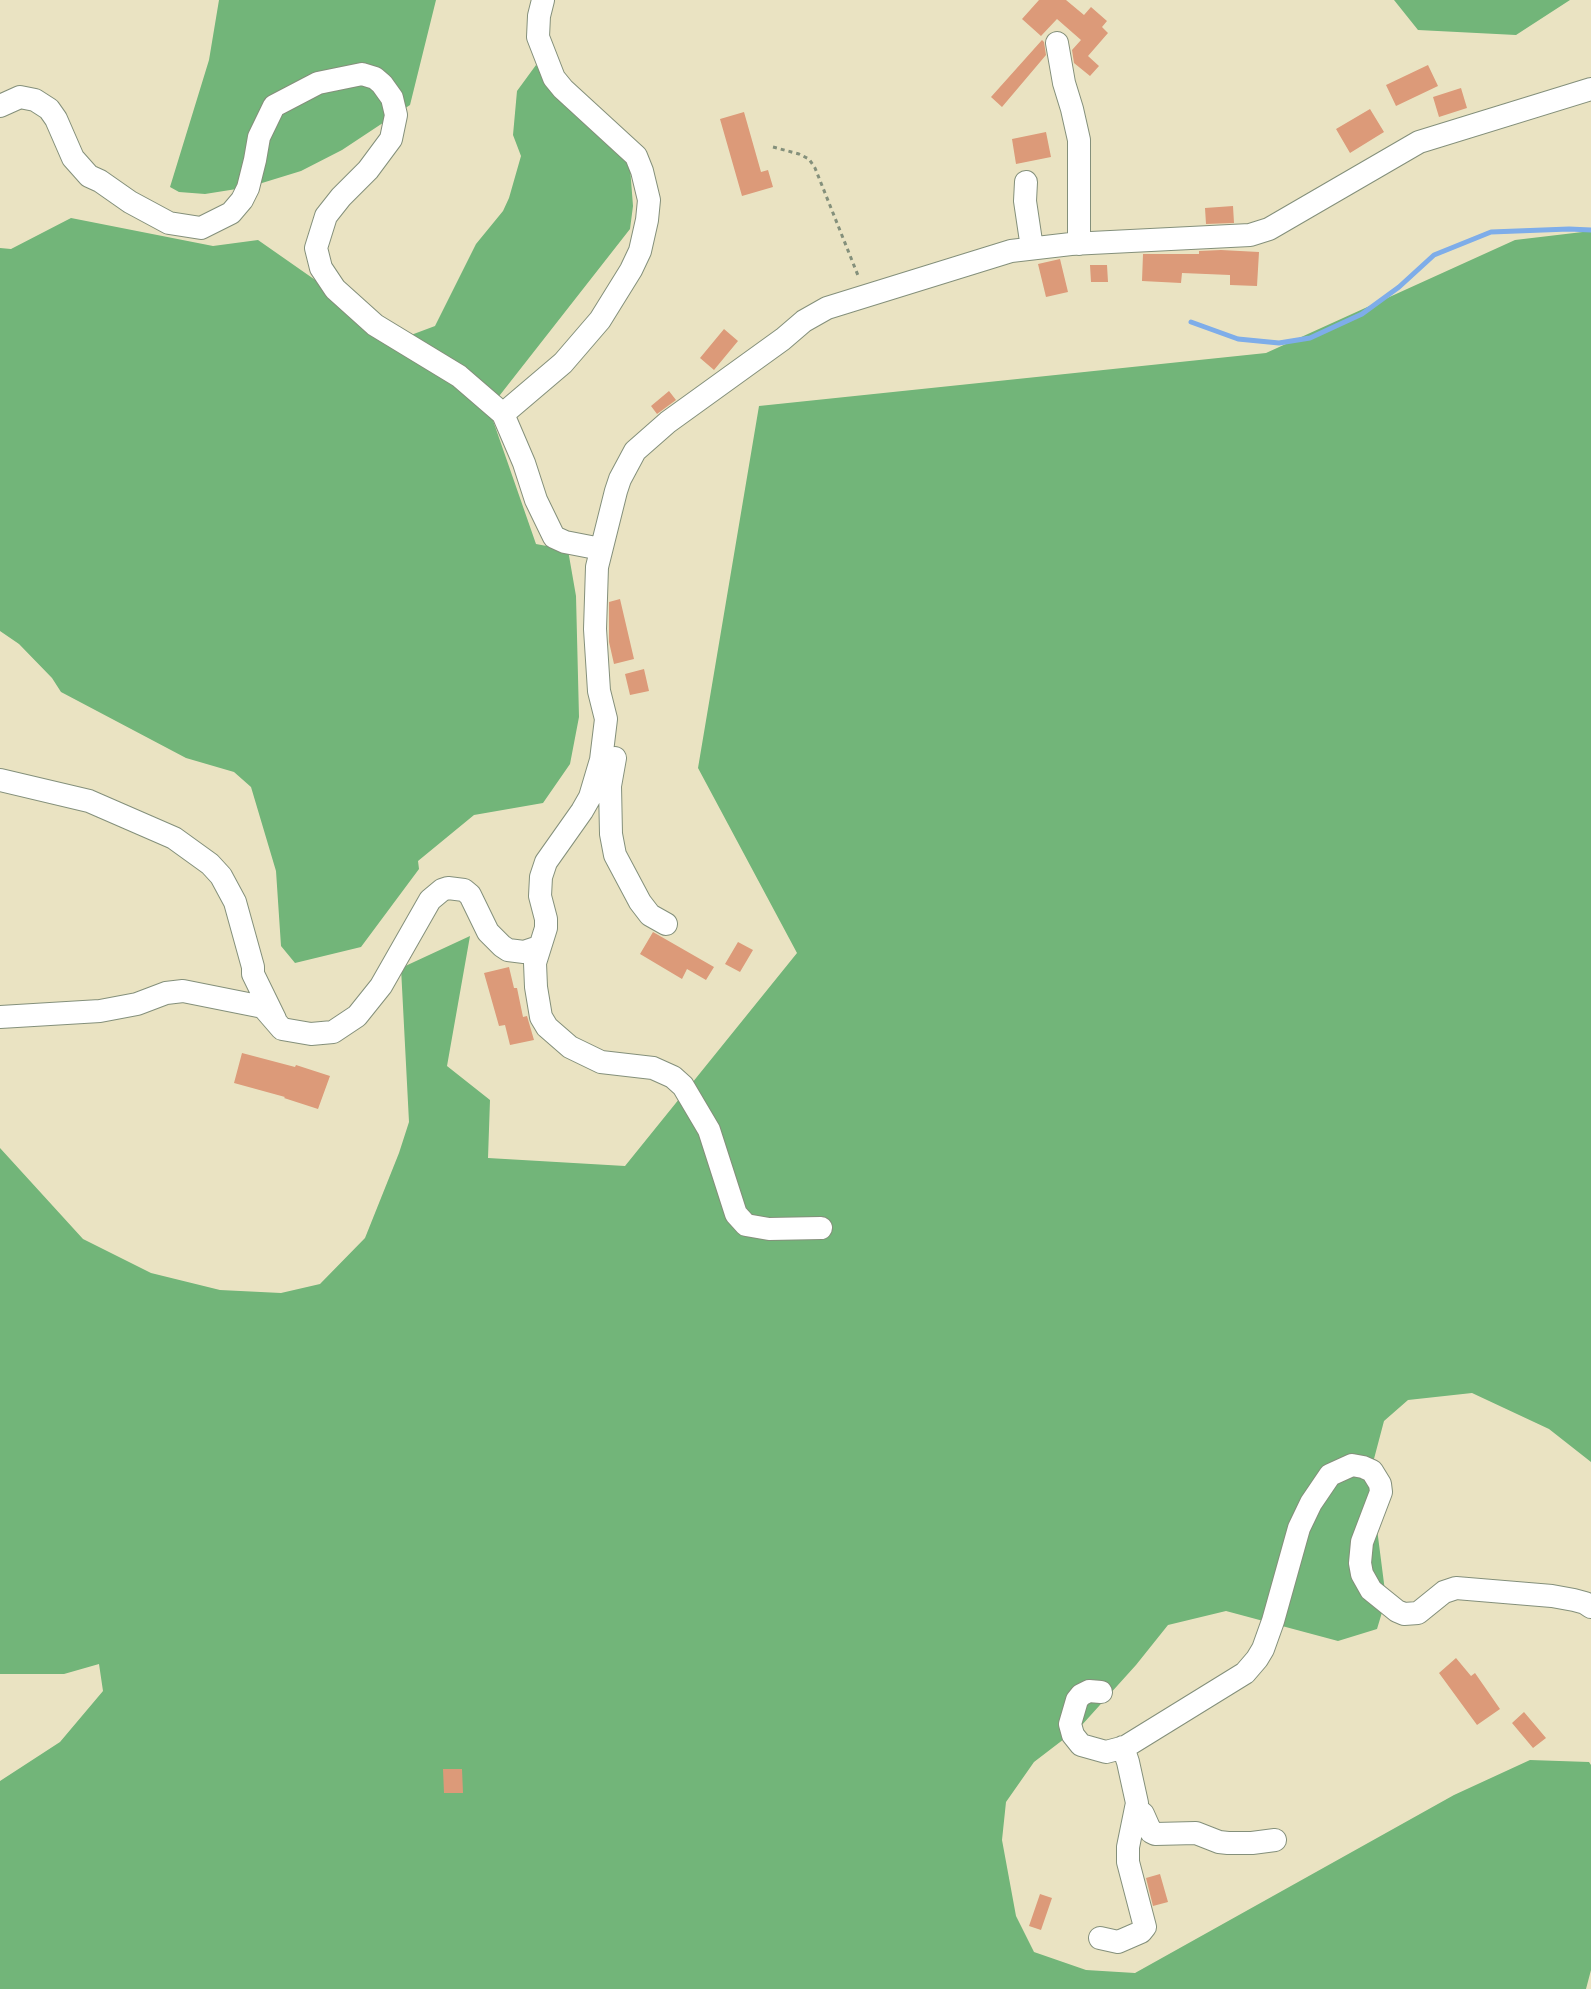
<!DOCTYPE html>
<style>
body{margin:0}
canvas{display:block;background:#eae3c2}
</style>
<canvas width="1591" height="1989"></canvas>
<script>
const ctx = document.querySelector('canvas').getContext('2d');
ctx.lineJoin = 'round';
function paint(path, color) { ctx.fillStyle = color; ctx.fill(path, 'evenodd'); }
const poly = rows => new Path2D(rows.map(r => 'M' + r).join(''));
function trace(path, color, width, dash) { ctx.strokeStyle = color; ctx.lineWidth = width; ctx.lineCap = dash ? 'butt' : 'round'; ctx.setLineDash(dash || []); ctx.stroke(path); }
paint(poly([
 [219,0,436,0,410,105,342,150,301,171,249,187,205,194,179,192,170,187,209,60],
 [1394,0,1570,0,1516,35,1418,30],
 [536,65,620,147,630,167,633,206,630,229,489,409,536,544,568,550,576,596,579,717,570,764,543,803,474,815,418,861,419,869,361,947,295,963,281,946,276,871,251,787,234,772,186,758,61,692,52,678,19,644,0,631,0,248,11,249,71,218,213,246,258,240,351,305,411,335,435,326,476,244,503,211,509,198,521,156,513,135,517,91],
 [1591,231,1591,1462,1549,1429,1472,1393,1408,1400,1384,1421,1370,1474,1386,1599,1377,1629,1338,1641,1226,1611,1168,1625,1136,1665,1081,1726,1034,1762,1006,1802,1002,1840,1016,1916,1034,1952,1086,1970,1135,1973,1454,1795,1530,1760,1589,1762,1591,1765,1591,1970,1586,1989,0,1989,0,1781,60,1742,103,1691,99,1664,64,1674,0,1674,0,1148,83,1239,151,1273,220,1290,281,1293,320,1284,365,1238,399,1153,409,1122,401,968,470,936,447,1066,490,1100,488,1158,625,1166,797,953,698,768,759,406,1266,353,1515,240]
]), '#72b579');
trace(poly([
 [1191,322,1238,339,1279,343,1310,338,1362,314,1399,287,1434,255,1491,232,1569,229,1591,230]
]), '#7eade9', 5);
paint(poly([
 [1039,0,1066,0,1084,15,1091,7,1107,21,1102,27,1108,33,1088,56,1099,66,1090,76,1074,63,1072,50,1081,40,1057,19,1041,36,1022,19],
 [1042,40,1044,42,1046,55,1002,107,991,97],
 [1428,65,1438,86,1396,106,1386,85],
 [1461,88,1467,108,1439,117,1433,97],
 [1370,109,1384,132,1350,153,1336,129],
 [744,112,761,172,768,170,773,187,742,196,720,119],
 [1046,132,1051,157,1016,164,1012,139],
 [1233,206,1234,223,1206,224,1205,208],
 [1221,250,1259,252,1257,286,1230,285,1230,275,1182,273,1181,283,1142,281,1143,254,1199,254,1199,251],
 [1060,259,1068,292,1046,297,1038,264],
 [1090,265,1107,265,1108,282,1091,282],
 [724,329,738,341,714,370,700,358],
 [669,391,676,400,657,414,651,406],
 [620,599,634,659,614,664,609,642,609,602],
 [644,669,649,691,630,695,625,674],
 [653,932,714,967,706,980,687,969,682,979,640,954],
 [738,942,753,950,740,972,725,964],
 [509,967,514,988,517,988,523,1017,527,1016,534,1040,510,1045,505,1025,499,1026,484,973],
 [242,1053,295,1067,296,1065,330,1076,318,1109,284,1098,285,1097,234,1083],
 [1456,1658,1471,1676,1475,1673,1500,1709,1477,1725,1439,1673],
 [1524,1712,1546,1738,1533,1748,1512,1723],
 [443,1769,462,1769,463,1793,444,1793],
 [1160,1874,1168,1902,1153,1906,1146,1878],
 [1040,1894,1052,1898,1041,1930,1029,1926]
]), '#dc9a79');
const minor = poly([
 [1057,43,1064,83,1072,109,1079,140,1079,244],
 [0,106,20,97,35,100,49,109,56,119,73,158,89,176,100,181,130,202,169,223,201,228,231,213,242,200,248,188,255,160,259,137,274,106,318,83,362,74,375,78,382,84,392,98,396,115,391,139,368,170,341,197,326,216,316,248,321,268,335,289,375,325,459,376,503,414,524,463,536,500,554,537,565,542,601,549],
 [1026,182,1025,201,1032,248],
 [503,414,563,363,600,320,631,270,640,251,647,220,649,200,642,171,636,156,563,89,554,78,538,37,539,16,543,0],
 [615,758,610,786,611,834,615,855,640,902,650,915,666,924],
 [0,780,89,801,174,838,210,864,221,876,235,902,253,967,253,974,275,1019],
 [0,1017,100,1011,137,1004,166,993,183,991,263,1007,282,1029,311,1034,333,1032,357,1016,381,986,430,900,442,890,448,888,464,890,470,895,488,932,502,946,508,950,524,952,539,947],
 [821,1228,769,1229,746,1225,736,1214,709,1130,683,1086,673,1077,653,1068,601,1062,570,1047,547,1027,541,1017,536,987,535,963,546,928,546,919,540,896,541,877,546,862,582,811,590,797,601,760,606,719,599,691,595,629,597,567,616,491,620,479,635,451,668,422,783,339,804,321,827,308,1011,251,1071,244,1250,235,1269,229,1419,142,1591,89],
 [1101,1692,1089,1691,1081,1695,1077,1700,1070,1724,1073,1735,1081,1745,1106,1752,1125,1747,1245,1673,1257,1659,1263,1649,1273,1621,1299,1528,1311,1503,1330,1475,1352,1465,1363,1467,1372,1471,1380,1484,1381,1492,1362,1542,1360,1563,1362,1574,1371,1590,1397,1611,1404,1614,1418,1613,1444,1592,1456,1588,1552,1596,1574,1600,1585,1603,1591,1607],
 [1137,1809,1143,1814,1151,1832,1155,1834,1196,1833,1219,1842,1228,1843,1252,1843,1275,1840],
 [1100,1938,1118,1942,1141,1932,1145,1927,1128,1862,1128,1847,1137,1803,1128,1762,1123,1747]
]);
trace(minor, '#84907b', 24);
trace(poly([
 [773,147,799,154,809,159,815,168,859,278]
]), '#84907b', 3, [4, 4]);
trace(minor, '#fff', 22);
</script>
